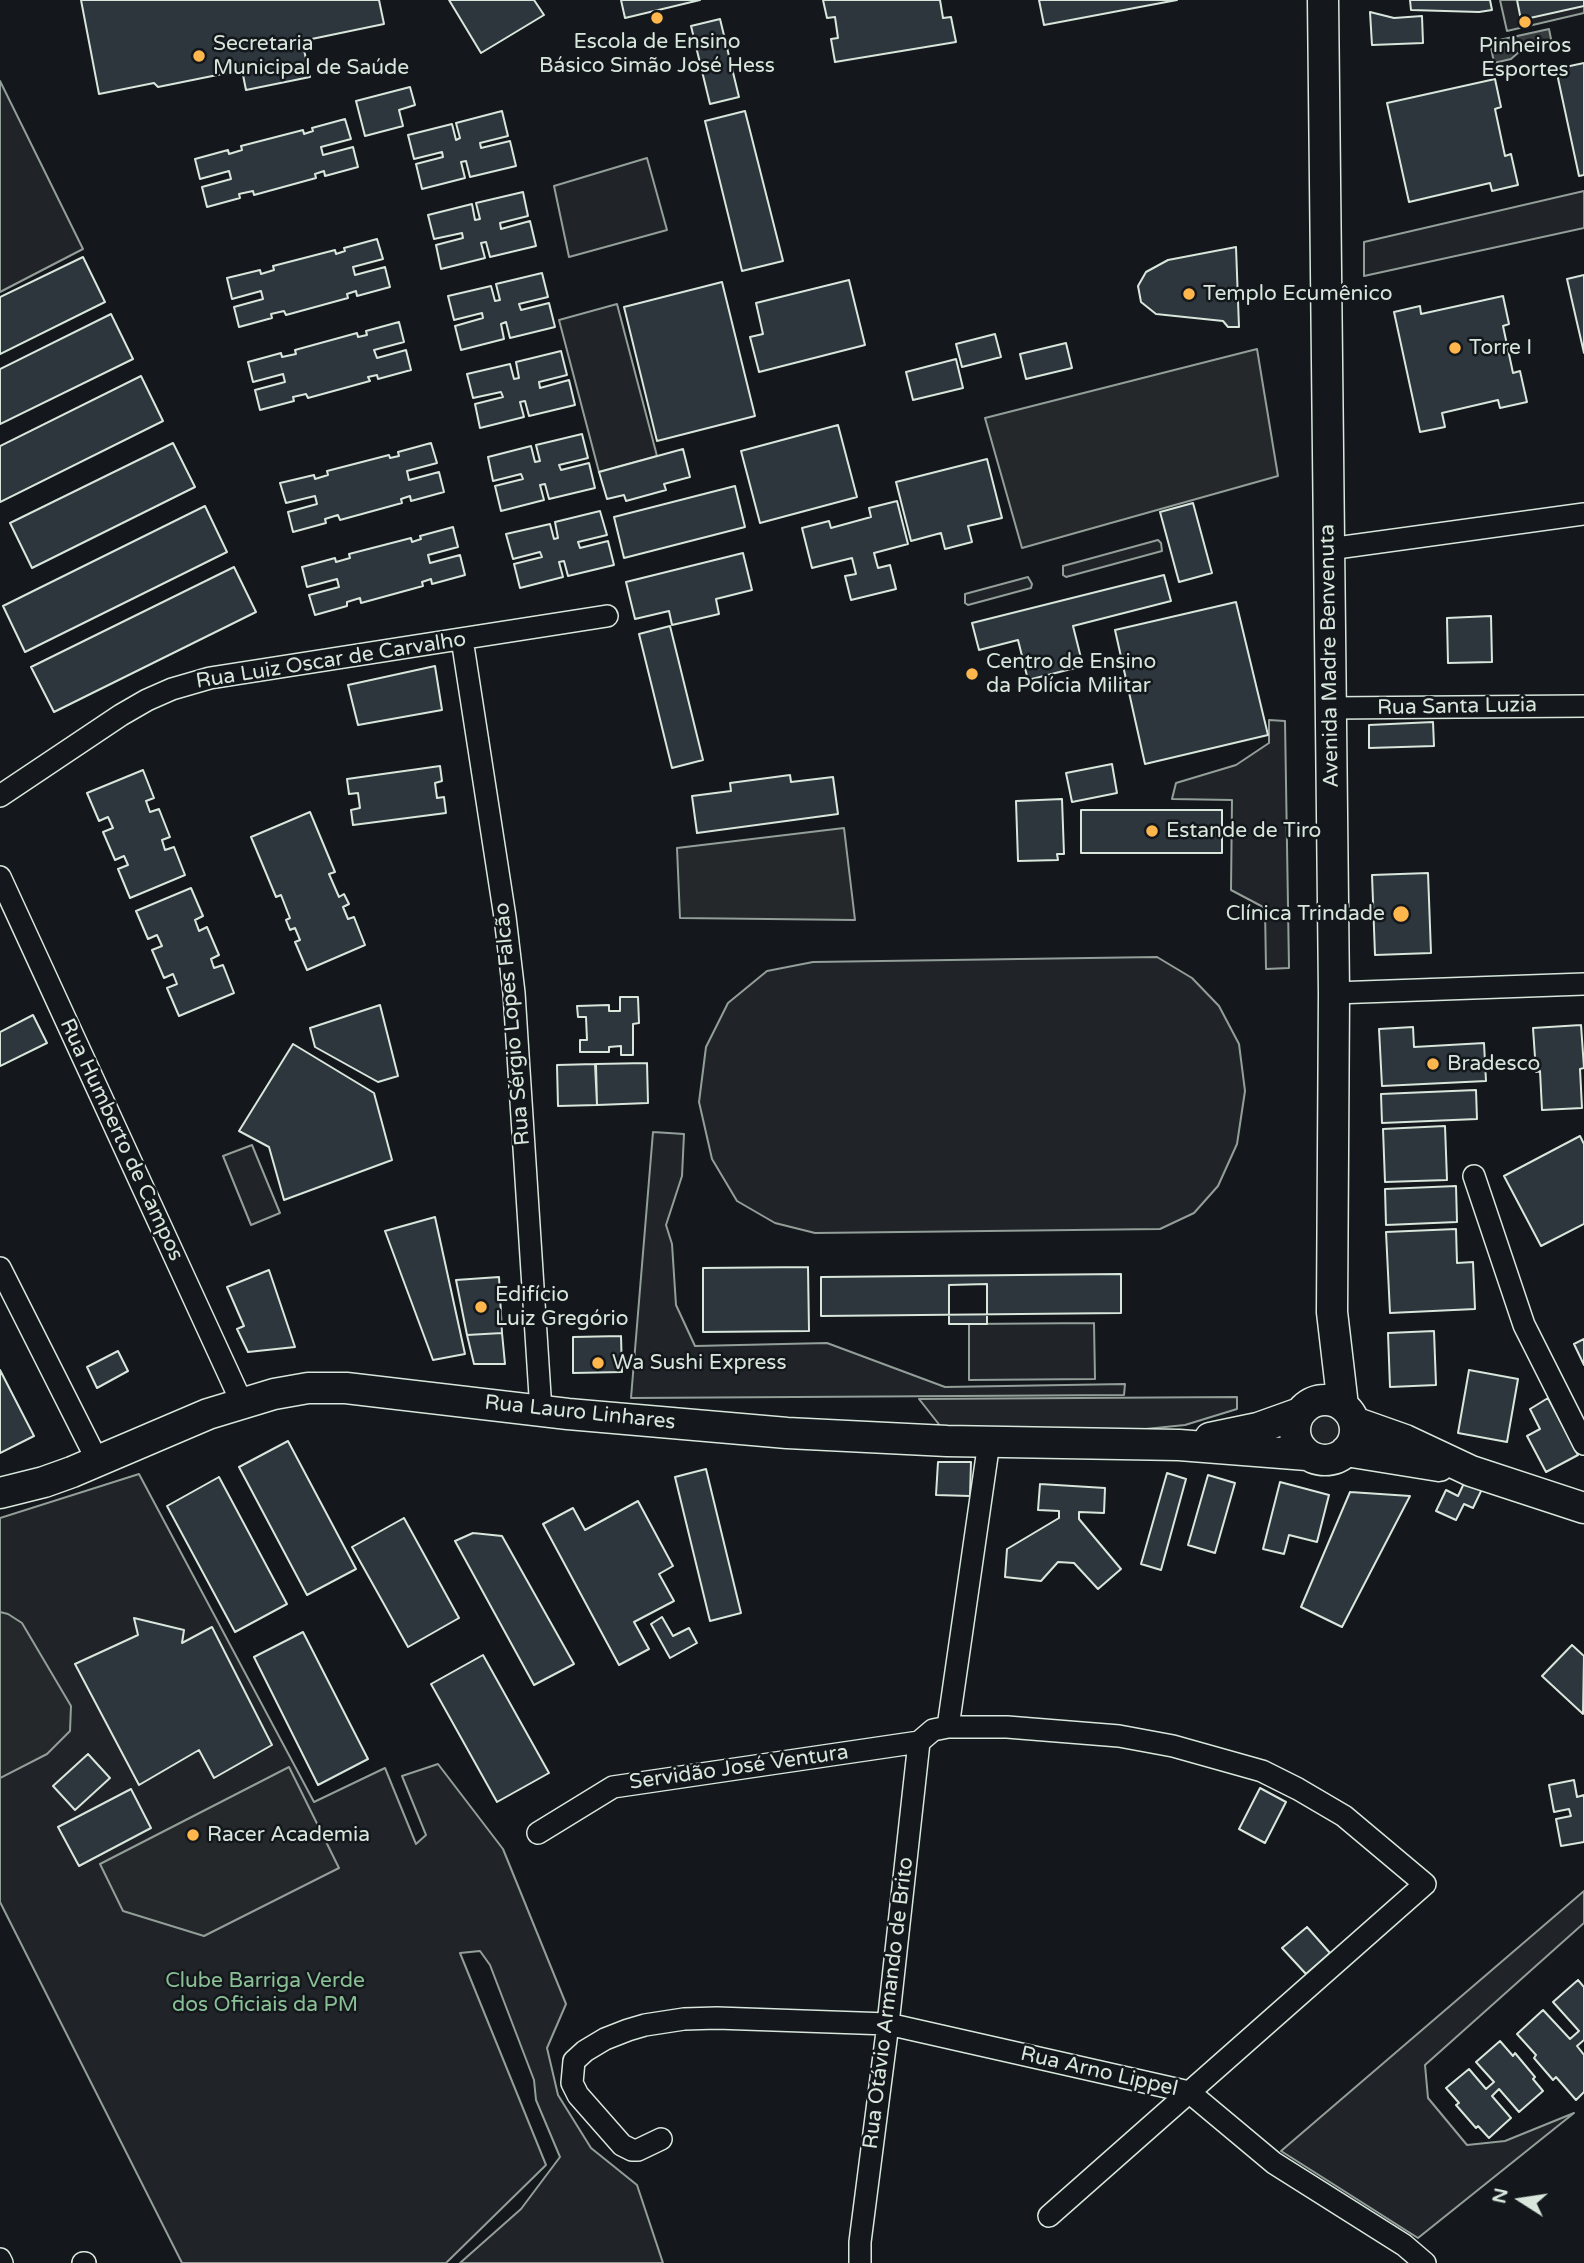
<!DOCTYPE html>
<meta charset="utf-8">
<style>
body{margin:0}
#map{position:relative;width:1584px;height:2263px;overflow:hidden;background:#14181c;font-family:"Varela Round",sans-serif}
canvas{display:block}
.north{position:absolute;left:1486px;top:2165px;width:70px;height:70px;-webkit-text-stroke:5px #14181c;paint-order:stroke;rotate:282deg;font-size:19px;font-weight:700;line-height:28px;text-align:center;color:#d8e6dc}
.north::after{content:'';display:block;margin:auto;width:24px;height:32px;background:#d8e6dc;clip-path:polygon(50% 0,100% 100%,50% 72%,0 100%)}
</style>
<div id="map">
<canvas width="1584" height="2263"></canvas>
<div class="north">N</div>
</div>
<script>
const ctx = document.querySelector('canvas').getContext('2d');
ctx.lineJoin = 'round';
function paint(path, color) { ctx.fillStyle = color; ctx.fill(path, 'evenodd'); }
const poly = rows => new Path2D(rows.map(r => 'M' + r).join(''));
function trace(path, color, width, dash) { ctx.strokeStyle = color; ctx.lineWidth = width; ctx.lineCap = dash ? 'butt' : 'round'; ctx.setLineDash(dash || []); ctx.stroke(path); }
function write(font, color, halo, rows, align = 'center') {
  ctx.font = font + ' "Varela Round",sans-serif'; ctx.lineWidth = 5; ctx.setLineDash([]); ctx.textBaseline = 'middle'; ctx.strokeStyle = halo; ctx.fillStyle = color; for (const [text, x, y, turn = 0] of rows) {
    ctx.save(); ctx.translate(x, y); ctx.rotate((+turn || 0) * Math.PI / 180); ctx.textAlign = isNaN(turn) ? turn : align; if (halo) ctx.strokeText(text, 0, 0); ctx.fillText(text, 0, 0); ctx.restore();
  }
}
const green = poly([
 [1500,0,1584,0,1584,13,1507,31,1500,0],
 [0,81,83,249,0,292,0,81],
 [647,158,667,230,569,257,554,186,647,158],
 [1584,191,1584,228,1364,276,1364,242,1584,191],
 [617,304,657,456,599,472,559,320,617,304],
 [1158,540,1161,543,1162,551,1066,577,1063,575,1063,566,1158,540],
 [1028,577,1032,584,1031,588,968,605,965,603,965,594,1028,577],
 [1269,720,1285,721,1289,968,1266,969,1265,908,1231,890,1232,800,1172,799,1176,783,1236,765,1269,743,1269,720],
 [1157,957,1192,978,1219,1006,1239,1044,1245,1091,1237,1144,1218,1186,1194,1213,1160,1229,815,1233,775,1223,737,1201,712,1159,699,1102,706,1047,728,1003,767,971,813,962,1157,957],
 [653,1132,684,1134,682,1176,666,1225,672,1244,676,1305,695,1346,827,1343,945,1387,1125,1384,1124,1395,631,1398,653,1132],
 [252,1145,280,1213,251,1225,223,1156,252,1145],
 [1094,1323,1095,1379,969,1380,969,1324,1094,1323],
 [1237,1397,1237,1409,1185,1425,1116,1432,945,1432,919,1399,1237,1397],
 '1305 1430a19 19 0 1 1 38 0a19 19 0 1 1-38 0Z',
 [139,1474,314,1802,385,1768,416,1844,426,1835,402,1776,438,1764,503,1849,566,2004,547,2048,558,2095,591,2148,637,2185,663,2263,460,2263,521,2209,560,2157,536,2100,534,2080,490,1965,480,1951,460,1953,546,2165,446,2263,182,2263,0,1902,0,1518,139,1474],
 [1584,1891,1584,1923,1425,2065,1428,2098,1467,2145,1505,2141,1574,2113,1418,2238,1281,2151,1584,1891]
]);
paint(green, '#202428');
trace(green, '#939e99', 2);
const parking = poly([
 [1257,349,1278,476,1022,548,985,418,1257,349],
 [844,828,855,920,680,918,677,848,844,828],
 [0,1612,8,1614,22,1623,71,1706,70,1731,47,1754,0,1778,0,1612],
 [289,1767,339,1868,204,1936,123,1911,100,1864,289,1767]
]);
paint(parking, '#24282b');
trace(parking, '#939e99', 2);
const water = poly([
 [1549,29,1552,44,1519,52,1511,59,1494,63,1490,42,1549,29]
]);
paint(water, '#363b3e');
trace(water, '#939e99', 2);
const building = poly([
 [81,0,379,0,384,24,302,41,310,77,246,90,242,70,158,87,154,83,99,94,81,0],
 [449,0,534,0,544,15,481,53,449,0],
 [621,0,700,0,625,18,621,0],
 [823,0,940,0,943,18,951,17,956,42,835,62,831,39,838,38,835,17,827,18,823,0],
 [1039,0,1177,0,1044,25,1039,0],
 [1410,0,1490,0,1492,10,1479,12,1411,10,1410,0],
 [1517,0,1584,0,1584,6,1521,20,1517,0],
 [1370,12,1394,18,1422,16,1423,43,1372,45,1370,12],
 [720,19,739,97,710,104,691,26,720,19],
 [1584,63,1584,175,1579,176,1556,69,1584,63],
 [1495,79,1501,107,1495,109,1505,156,1511,154,1518,185,1492,191,1490,183,1409,202,1387,103,1495,79],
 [410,87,415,105,399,110,403,126,365,136,356,101,410,87],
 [502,111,508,136,480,143,481,148,510,141,516,166,470,177,466,161,461,162,465,178,422,189,416,164,443,157,442,152,414,159,408,135,452,124,456,140,460,138,456,123,502,111],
 [745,111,783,261,742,271,705,121,745,111],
 [345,119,351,139,321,147,323,155,353,147,358,167,325,176,324,171,315,174,316,178,254,195,253,191,239,194,240,198,207,207,202,187,231,179,229,171,200,179,195,159,228,150,229,154,242,150,241,146,303,130,304,134,313,131,312,128,345,119],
 [523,192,528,216,500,223,501,229,530,221,536,246,490,257,486,242,481,243,485,258,441,269,436,245,463,238,462,233,434,239,428,215,472,204,475,220,480,219,476,203,523,192],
 [377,239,383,259,353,267,355,275,385,267,390,287,357,296,356,291,347,294,348,298,286,315,284,311,271,314,272,318,239,327,234,307,263,299,261,291,232,299,227,278,260,270,261,274,274,270,273,266,335,250,336,254,345,251,344,248,377,239],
 [1236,247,1239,327,1228,327,1223,321,1156,314,1141,302,1138,286,1146,272,1168,260,1236,247],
 [83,257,105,302,0,354,0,297,83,257],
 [542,273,548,297,519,304,521,310,549,303,555,327,510,338,506,322,501,324,504,339,461,350,455,326,483,318,482,313,454,320,448,296,491,286,495,301,500,300,496,284,542,273],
 [1584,275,1584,353,1567,279,1584,275],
 [849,280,865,345,759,372,750,337,763,334,756,303,849,280],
 [722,282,755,416,657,441,624,307,722,282],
 [1503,296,1509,324,1503,326,1513,373,1520,371,1527,402,1500,408,1498,400,1442,413,1445,427,1420,432,1394,312,1420,306,1421,314,1503,296],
 [111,314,133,359,0,424,0,369,111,314],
 [399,322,404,342,374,350,377,358,406,350,411,370,378,379,377,375,368,377,370,381,308,398,306,394,293,397,294,401,260,410,255,390,285,382,283,374,253,382,248,362,281,353,282,357,296,354,295,350,357,333,358,337,367,335,366,331,399,322],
 [995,334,1001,357,962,367,956,344,995,334],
 [1066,343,1072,368,1026,379,1020,354,1066,343],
 [561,351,567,375,539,382,540,388,569,380,575,405,529,416,525,401,520,402,524,417,480,428,475,404,503,397,501,392,473,398,467,374,510,364,514,379,519,378,516,362,561,351],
 [956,359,963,388,913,400,906,372,956,359],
 [141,376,163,421,0,502,0,446,141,376],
 [838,425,857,497,760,523,741,451,838,425],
 [582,434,588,458,559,465,561,470,589,463,595,488,549,499,545,484,540,485,544,500,501,511,495,486,523,479,521,474,493,481,488,457,531,446,535,462,540,461,536,445,582,434],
 [173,443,195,487,32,568,10,523,173,443],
 [431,443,437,463,407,471,409,480,439,472,444,492,411,501,410,496,401,499,402,503,340,520,338,515,325,519,326,523,293,532,288,512,317,504,315,496,286,503,280,483,314,475,315,479,328,475,327,471,389,455,390,458,399,456,398,452,431,443],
 [683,449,690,477,664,484,666,490,626,501,624,495,607,499,599,472,683,449],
 [987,459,1002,518,968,526,972,542,945,549,941,533,911,541,896,482,987,459],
 [735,486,745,527,624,558,614,517,735,486],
 [897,501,908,544,874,553,878,568,890,565,896,589,851,600,845,576,856,574,852,558,812,568,802,528,829,521,831,528,871,517,869,508,897,501],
 [1193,503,1212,573,1179,582,1160,512,1193,503],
 [205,506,227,552,25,652,3,606,205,506],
 [600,511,607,535,578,542,580,548,608,541,614,565,568,576,564,561,559,562,563,577,520,588,514,564,542,557,540,552,513,559,506,534,550,524,554,539,558,538,555,522,600,511],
 [453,527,458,547,428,555,430,563,460,555,465,575,432,584,431,579,422,582,423,586,361,603,360,598,347,602,347,606,315,615,309,595,339,587,337,579,307,587,302,567,335,558,336,562,350,558,349,554,411,538,412,542,421,539,420,536,453,527],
 [743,553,752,590,716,599,719,614,672,625,669,611,635,619,626,582,743,553],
 [234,567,256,612,54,712,31,667,234,567],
 [1164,575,1171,601,1073,626,1083,666,1028,680,1018,640,979,650,972,623,1164,575],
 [1236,602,1268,735,1145,764,1115,630,1236,602],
 [1491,616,1492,662,1448,663,1447,618,1491,616],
 [670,626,703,760,672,768,639,634,670,626],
 [435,666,442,710,358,725,348,685,435,666],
 [1433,722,1434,746,1369,748,1369,725,1433,722],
 [1112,764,1117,793,1072,802,1066,773,1112,764],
 [440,766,442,781,435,783,437,798,444,797,446,813,353,825,351,810,360,808,358,793,349,794,347,779,440,766],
 [143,770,154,798,146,801,150,812,159,809,170,837,162,840,165,850,174,847,185,875,130,898,118,869,128,865,124,856,115,860,103,832,113,828,108,817,99,821,87,793,143,770],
 [790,775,791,782,833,777,838,814,697,833,692,796,731,791,730,783,790,775],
 [1062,799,1064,854,1057,854,1058,860,1018,861,1016,801,1062,799],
 [1081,810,1222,810,1222,853,1081,853,1081,810],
 [310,812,335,872,329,874,339,897,344,894,349,904,343,907,348,919,354,917,365,945,307,970,295,942,300,940,295,928,290,930,286,920,290,918,281,895,276,897,251,837,310,812],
 [1428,873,1431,953,1375,955,1372,875,1428,873],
 [191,888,203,916,195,920,199,931,207,927,219,955,211,959,214,968,223,965,234,993,179,1016,167,988,177,984,173,974,164,978,152,950,162,946,157,935,148,939,136,911,191,888],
 [620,997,638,997,639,1023,633,1024,633,1055,621,1055,621,1046,609,1047,609,1052,580,1052,580,1040,587,1040,586,1017,578,1017,577,1006,609,1005,609,1011,620,1011,620,997],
 [380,1005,398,1076,378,1082,315,1047,310,1028,380,1005],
 [33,1015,47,1043,0,1066,0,1032,33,1015],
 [1581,1025,1584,1068,1580,1069,1582,1108,1542,1110,1540,1071,1536,1072,1533,1028,1581,1025],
 [1413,1027,1414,1047,1484,1043,1486,1081,1382,1086,1379,1029,1413,1027],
 [293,1044,374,1093,392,1160,284,1200,269,1147,239,1131,293,1044],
 [647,1063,648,1103,597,1105,596,1064,647,1063],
 [595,1064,597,1105,558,1106,557,1065,595,1064],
 [1476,1090,1477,1119,1382,1123,1381,1094,1476,1090],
 [1445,1126,1447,1180,1385,1182,1383,1129,1445,1126],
 [1580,1136,1584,1144,1584,1224,1541,1246,1504,1176,1580,1136],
 [1456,1186,1457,1222,1386,1225,1385,1189,1456,1186],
 [435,1217,465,1354,433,1360,385,1231,435,1217],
 [1456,1229,1457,1263,1473,1262,1475,1309,1390,1313,1386,1232,1456,1229],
 [808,1267,809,1331,703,1332,703,1268,808,1267],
 [269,1270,295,1347,248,1352,237,1329,244,1326,227,1287,269,1270],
 [1121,1274,1121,1313,821,1316,821,1277,1121,1274],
 [499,1277,502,1333,467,1335,456,1280,499,1277],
 [987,1284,987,1324,949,1324,949,1285,987,1284],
 [1434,1331,1436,1385,1390,1387,1388,1333,1434,1331],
 [502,1333,505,1364,474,1364,467,1335,502,1333],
 [621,1336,622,1372,573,1373,573,1337,621,1336],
 [1584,1339,1584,1365,1574,1344,1584,1339],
 [118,1351,128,1371,97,1388,87,1367,118,1351],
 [0,1370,34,1436,0,1453,0,1370],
 [1469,1370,1518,1379,1507,1442,1458,1433,1469,1370],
 [1548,1398,1578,1455,1546,1472,1527,1436,1540,1429,1530,1409,1548,1398],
 [288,1441,356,1569,307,1595,239,1467,288,1441],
 [938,1462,971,1462,970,1496,936,1495,938,1462],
 [706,1469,741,1613,710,1621,675,1477,706,1469],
 [1167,1473,1186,1479,1161,1570,1141,1564,1167,1473],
 [1208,1475,1235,1483,1215,1553,1188,1545,1208,1475],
 [219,1477,287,1604,235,1632,167,1506,219,1477],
 [1466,1479,1483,1487,1473,1508,1464,1504,1456,1520,1436,1511,1446,1490,1458,1496,1466,1479],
 [1280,1482,1329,1495,1317,1542,1289,1535,1284,1554,1263,1549,1280,1482],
 [1040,1484,1105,1488,1104,1513,1079,1512,1079,1519,1121,1569,1098,1589,1074,1563,1058,1562,1041,1581,1005,1577,1007,1549,1059,1518,1059,1511,1038,1510,1040,1484],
 [1350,1492,1410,1496,1342,1627,1301,1607,1350,1492],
 [638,1501,673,1566,659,1574,674,1601,634,1622,649,1649,619,1665,543,1524,573,1508,585,1530,638,1501],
 [404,1518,459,1618,408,1647,352,1547,404,1518],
 [473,1533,502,1536,574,1664,534,1685,455,1541,473,1533],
 [662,1617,673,1636,689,1628,697,1643,670,1658,651,1624,662,1617],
 [134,1618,184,1630,182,1643,212,1627,272,1745,214,1778,199,1750,139,1785,75,1664,138,1635,134,1618],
 [303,1632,368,1759,318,1785,254,1657,303,1632],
 [1572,1645,1584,1656,1583,1714,1542,1676,1572,1645],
 [483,1655,549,1773,497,1802,431,1684,483,1655],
 [88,1754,110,1778,75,1810,53,1786,88,1754],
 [1574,1780,1577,1797,1584,1795,1584,1842,1561,1846,1556,1819,1571,1816,1569,1809,1554,1812,1549,1785,1574,1780],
 [1260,1788,1286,1802,1265,1843,1239,1829,1260,1788],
 [131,1789,151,1828,79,1866,58,1827,131,1789],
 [1307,1927,1330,1953,1306,1974,1282,1948,1307,1927],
 [1578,1980,1584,1987,1584,2040,1577,2046,1584,2055,1584,2092,1576,2100,1556,2077,1553,2080,1534,2058,1536,2055,1517,2034,1543,2010,1570,2039,1579,2031,1553,2002,1578,1980],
 [1500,2041,1513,2056,1515,2053,1535,2077,1533,2079,1543,2091,1519,2112,1499,2089,1492,2096,1511,2118,1489,2138,1478,2126,1476,2128,1456,2105,1459,2103,1446,2088,1469,2069,1486,2089,1494,2082,1476,2062,1500,2041]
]);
paint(building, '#2c363c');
trace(building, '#d8e6dc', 2);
const minor = poly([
 [1329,549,1584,514],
 [462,639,505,917,514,993,541,1411],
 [1331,708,1584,706],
 [0,796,121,715,147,700,172,689,210,678,607,616],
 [0,877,242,1403],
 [1334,993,1584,984],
 [1474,1176,1524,1325,1584,1444],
 [0,1268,98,1462],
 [948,1727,989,1442],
 [538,1833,613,1787,919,1742,933,1730,948,1727,1007,1727,1119,1736,1173,1746,1262,1771,1298,1789,1344,1816,1425,1884,1049,2216],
 [661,2139,638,2150,632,2150,622,2145,578,2095,572,2083,574,2061,585,2051,605,2039,628,2030,645,2025,684,2019,717,2018,888,2024,1189,2092,1274,2163,1404,2245,1425,2263],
 [0,2259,2,2263],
 [83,2263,85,2263],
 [860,2263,860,2242,888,2024,919,1742]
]);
const secondary = poly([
 [1323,0,1334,993,1332,1312,1343,1406],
 '1295 1430a30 30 0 1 1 60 0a30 30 0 1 1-60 0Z',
 [1354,1422,1405,1440,1471,1471,1584,1508],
 [1210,1438,1258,1428,1300,1413],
 [1346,1451,1439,1466],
 [0,1493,44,1482,72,1472,208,1414,274,1394,308,1388,346,1388,568,1414,787,1433,947,1441,1179,1445,1307,1455]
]);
trace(minor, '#d8e6dc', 24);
trace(secondary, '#d8e6dc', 33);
trace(minor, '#14181c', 21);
trace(secondary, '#14181c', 30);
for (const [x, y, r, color] of [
 [657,18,7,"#ffb74d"],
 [1525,22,7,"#ffb74d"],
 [199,56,7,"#ffb74d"],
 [1189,294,7,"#ffb74d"],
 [1455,348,7,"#ffb74d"],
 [972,674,7,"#ffb74d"],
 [1152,831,7,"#ffb74d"],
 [1401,914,9,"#ffb74d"],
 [1433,1064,7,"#ffb74d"],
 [481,1307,7,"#ffb74d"],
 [598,1363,7,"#ffb74d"],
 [193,1835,7,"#ffb74d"]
]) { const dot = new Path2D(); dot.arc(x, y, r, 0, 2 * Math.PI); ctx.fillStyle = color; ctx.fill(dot); trace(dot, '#14181c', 2.5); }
write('21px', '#d8e6dc', '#14181c', [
 ["Escola de Ensino",657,42,"center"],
 ["Básico Simão José Hess",657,66,"center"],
 ["Secretaria",213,44],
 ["Municipal de Saúde",213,68],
 ["Pinheiros",1525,46,"center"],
 ["Esportes",1525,70,"center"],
 ["Templo Ecumênico",1203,294],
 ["Torre I",1469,348],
 ["Centro de Ensino",986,662],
 ["da Polícia Militar",986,686],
 ["Estande de Tiro",1166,831],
 ["Clínica Trindade",1385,914,"right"],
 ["Bradesco",1447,1064],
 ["Edifício",495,1295],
 ["Luiz Gregório",495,1319],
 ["Wa Sushi Express",612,1363],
 ["Racer Academia",207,1835]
], 'left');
write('21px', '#d8e6dc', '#14181c', [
 ["Avenida Madre Benvenuta",1330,656,-91],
 ["Rua Luiz Oscar de Carvalho",331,661,-9],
 ["Rua Santa Luzia",1457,707,-1],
 ["Rua Sérgio Lopes Falcão",513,1024,-95],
 ["Rua Humberto de Campos",121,1140,65],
 ["Rua Lauro Linhares",580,1413,6],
 ["Servidão José Ventura",739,1768,-8],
 ["Rua Otávio Armando de Brito",889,2003,-83],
 ["Rua Arno Lippel",1099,2072,13]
]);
write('21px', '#8ac095', '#14181c', [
 ["Clube Barriga Verde",265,1981],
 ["dos Oficiais da PM",265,2005]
]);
</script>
